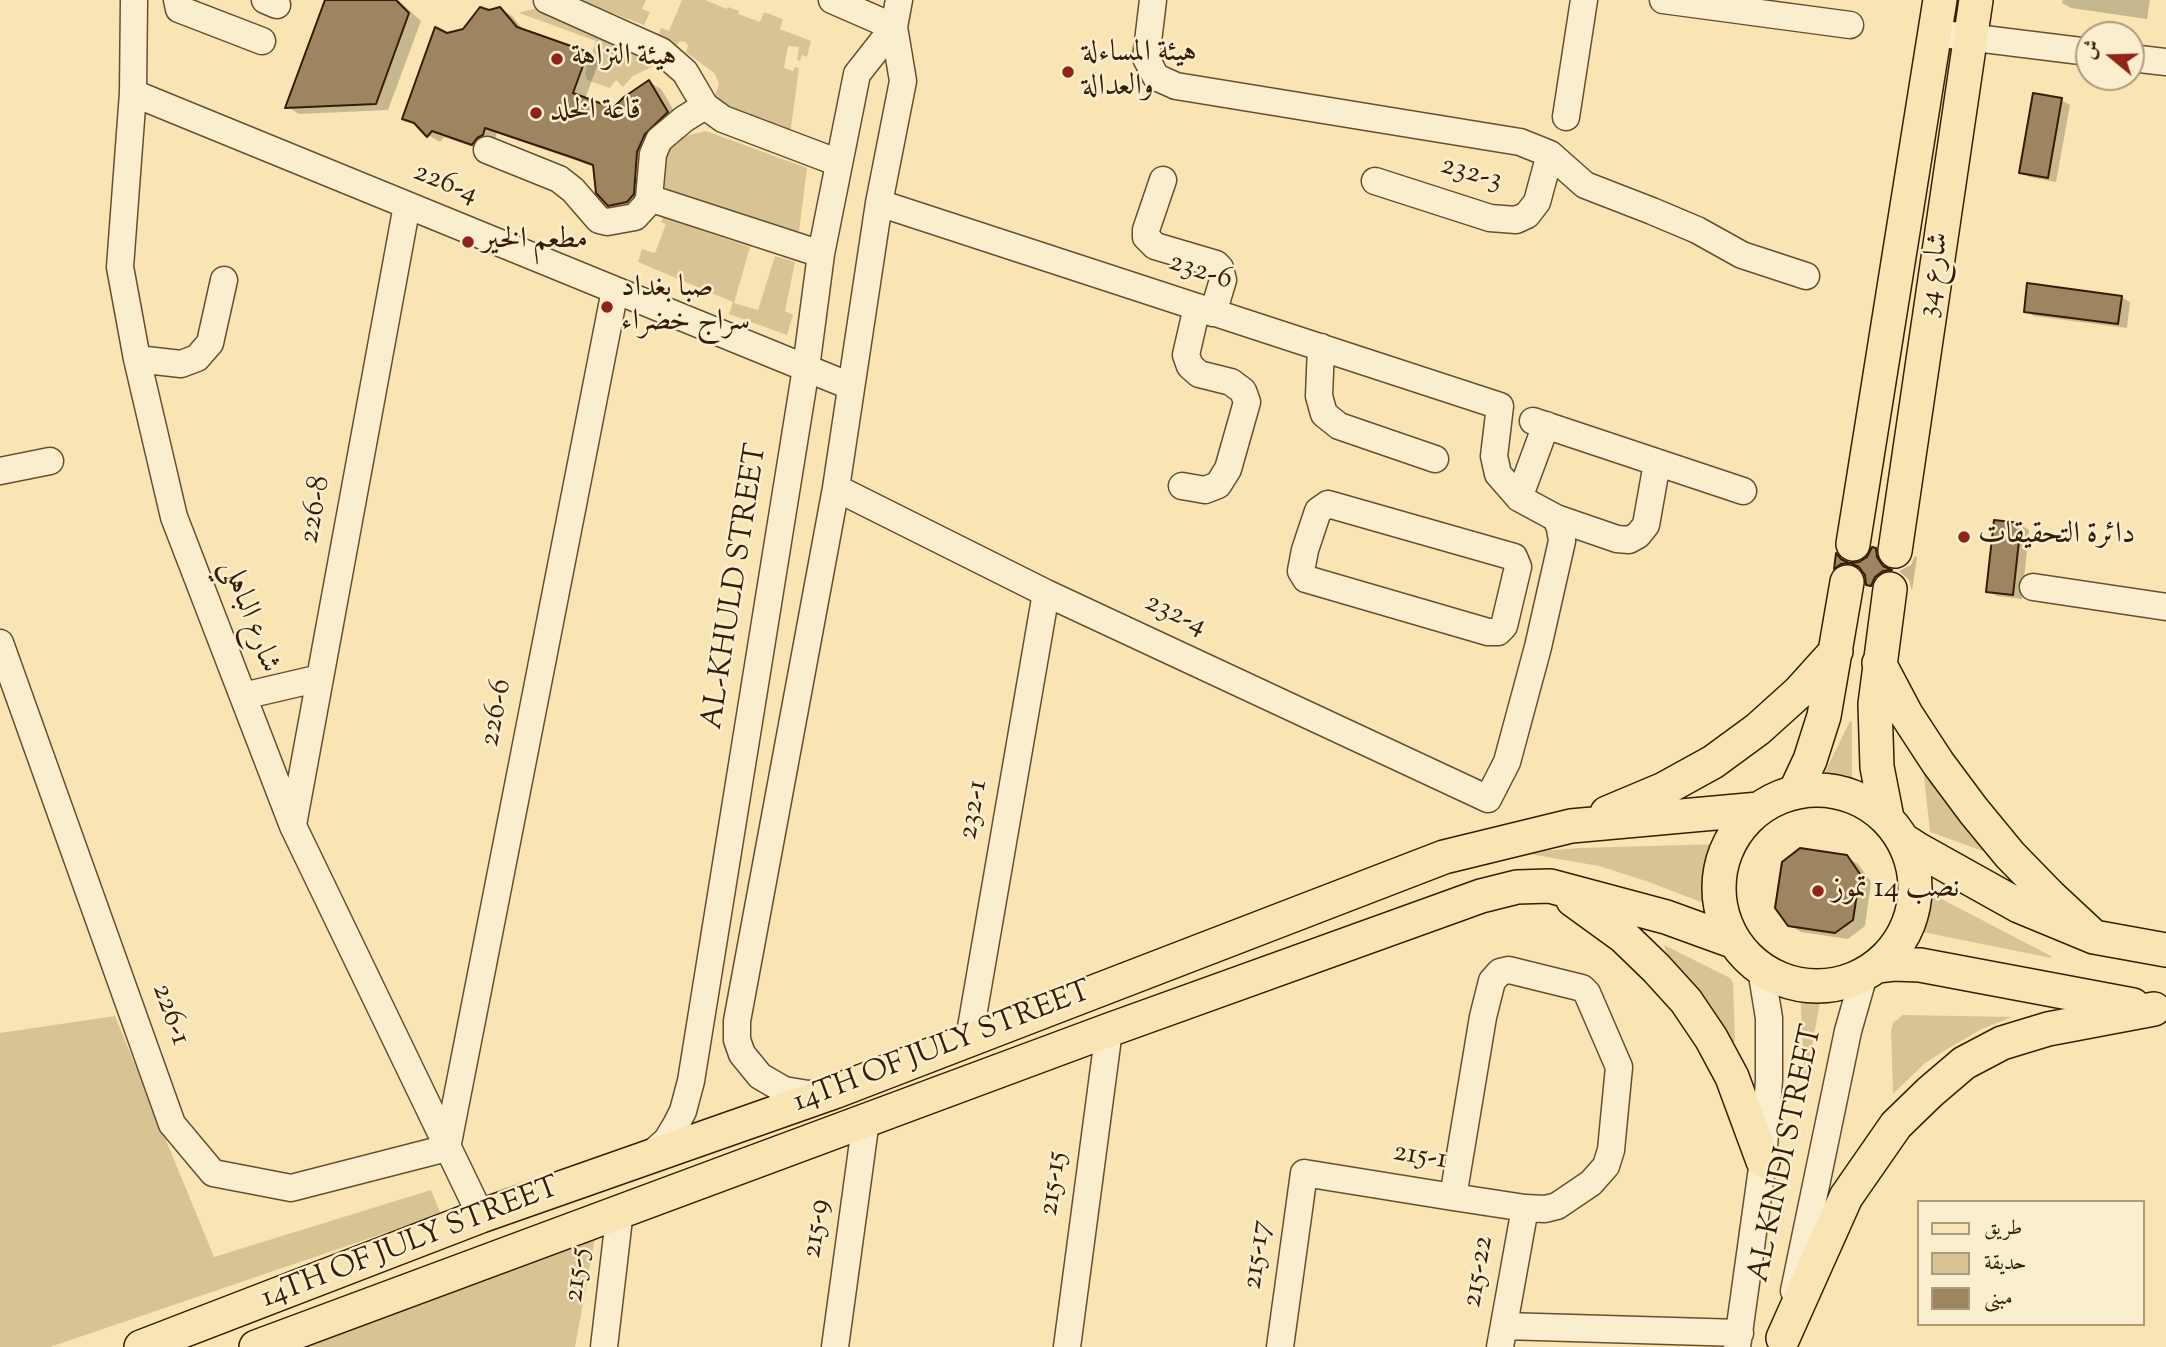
<!DOCTYPE html>
<meta charset="utf-8">
<style>
body{margin:0}
#map{position:relative;width:2166px;height:1347px;overflow:hidden;background:#f9e5b3;font-family:"Sorts Mill Goudy",Amiri,serif}
canvas{display:block}
.legend{position:absolute;left:1917px;top:1200px;width:228px;height:126px;box-sizing:border-box;background:#fbeece;border:2px solid #ad9a7d;margin:0;padding:9px 12px;list-style:none;font-size:21px;color:#371c04}
.legend li{display:flex;align-items:center;gap:14px;height:35px}
.legend b{width:35px;border:2px solid #ad9a7d}
.north{position:absolute;left:2075px;top:21px;width:70px;height:70px;box-sizing:border-box;background:#fbeece;border:2px solid #ad9a7d;border-radius:50%;rotate:289deg;font-size:19px;font-weight:700;line-height:28px;text-align:center;color:#371c04}
.north::after{content:'';display:block;margin:auto;width:24px;height:32px;background:#8f2418;clip-path:polygon(50% 0,100% 100%,50% 72%,0 100%)}
</style>
<div id="map">
<canvas width="2166" height="1347"></canvas>
<ul class="legend">
<li><b style="height:9px;background:#f9e5b3"></b>طريق</li>
<li><b style="height:19px;background:#d8c395"></b>حديقة</li>
<li><b style="height:19px;background:#9c855f"></b>مبنى</li>
</ul>
<div class="north">ش</div>
</div>
<script>
const ctx = document.querySelector('canvas').getContext('2d');
ctx.lineJoin = 'round';
function paint(path, color) { ctx.fillStyle = color; ctx.fill(path, 'evenodd'); }
const poly = rows => new Path2D(rows.map(r => 'M' + r).join(''));
function trace(path, color, width, dash) { ctx.strokeStyle = color; ctx.lineWidth = width; ctx.lineCap = dash ? 'butt' : 'round'; ctx.setLineDash(dash || []); ctx.stroke(path); }
function write(font, color, halo, rows, align = 'center') {
  ctx.font = font + ' "Sorts Mill Goudy",Amiri,serif'; ctx.lineWidth = 5; ctx.setLineDash([]); ctx.textBaseline = 'middle'; ctx.strokeStyle = halo; ctx.fillStyle = color; for (const [text, x, y, turn = 0] of rows) {
    ctx.save(); ctx.translate(x, y); ctx.rotate((+turn || 0) * Math.PI / 180); ctx.textAlign = isNaN(turn) ? turn : align; if (halo) ctx.strokeText(text, 0, 0); ctx.fillText(text, 0, 0); ctx.restore();
  }
}
paint(poly([
 [578,0,646,0,642,9,650,12,644,25],
 [682,0,705,0,727,9,728,7,739,11,738,14,760,22,764,12,783,19,780,29,811,41,807,57,802,55,800,61,797,60,799,47,788,46,784,68,793,71,795,67,799,68,790,135,734,113,716,100,715,95,719,83,714,73,686,52,688,46,686,42,680,41,675,47,658,37,661,28,669,31],
 [537,8,658,64,633,76,623,87,616,80,610,88,587,80,585,73,596,41,519,13],
 [706,131,807,168,799,232,662,188,659,160,678,138],
 [663,217,750,247,734,303,758,310,775,256,795,262,785,311,793,315,787,335,729,314,733,302,638,262,642,249,655,253,666,224,661,222],
 [1850,721,1852,722,1852,785,1838,777,1823,776],
 [1922,758,1991,854,1930,832],
 [1721,844,1712,863,1708,883,1709,894,1714,907,1646,881,1599,866,1530,854,1543,851,1579,848],
 [1930,893,2051,956,2051,958,1918,931,1929,913],
 [1664,945,1730,978,1733,983,1735,1042,1731,1040,1666,951],
 [1800,991,1821,996,1805,1086],
 [1903,1015,2012,1017,1982,1029,1949,1048,1925,1063,1893,1094,1891,1031,1893,1023],
 [115,1016,214,1257,431,1190,441,1214,50,1347,0,1347,0,1033],
 [595,1238,575,1347,295,1347]
]), '#d8c395');
paint(poly([
 [327,0,398,0,421,21,388,110,299,114,288,107],
 [2063,0,2150,0,2147,19,2071,8,2062,3],
 [500,9,512,16,525,32,587,54,599,61,585,99,614,110,649,82,661,89,679,119,644,203,621,212,609,205,595,167,497,133,494,142,485,151,444,137,440,142,428,135,419,126,404,118,447,35,464,31,489,11],
 [2061,100,2070,105,2056,182,2029,177,2020,172],
 [2121,297,2130,302,2127,328,2034,316,2025,311],
 [2021,525,2029,530,2022,599,1997,596,1988,591],
 [1875,550,1878,551,1879,560,1884,568,1890,571,1877,578,1873,586,1870,585,1860,564],
 [1915,556,1917,557,1912,591,1909,580,1899,571,1911,565],
 [1846,857,1858,864,1871,882,1865,926,1848,939,1801,932,1789,925]
]), '#0003');
const building = poly([
 [325,0,396,0,409,13,376,104,285,108,325,0],
 [480,7,489,10,500,7,517,27,588,52,573,93,613,108,624,97,649,80,668,112,645,134,637,152,634,194,627,202,608,206,596,193,593,165,571,157,485,128,483,135,477,138,472,145,432,131,427,137,414,123,402,119,435,27,447,33,463,29,480,7],
 [2033,93,2062,98,2048,178,2019,173,2033,93],
 [2027,283,2122,296,2118,324,2024,312,2027,283],
 [1994,520,2021,523,2013,595,1986,592,1994,520],
 [1872,547,1876,548,1877,557,1883,566,1892,570,1883,571,1875,577,1871,586,1866,585,1865,575,1859,567,1850,563,1841,564,1834,569,1836,553,1841,559,1849,563,1859,562,1867,557,1872,547],
 [1800,848,1847,855,1860,874,1853,920,1835,933,1788,926,1775,908,1782,862,1800,848]
]);
paint(building, '#9c855f');
trace(building, '#371c04', 2);
const minor = poly([
 [134,0,133,93,120,267,137,359,174,517,293,826,481,1216],
 [177,0,179,9,262,41],
 [265,0,277,5],
 [547,0,661,51,685,72,705,106,723,119,839,163],
 [832,0,894,27],
 [1153,0,1146,58,1156,77,1176,86,1520,142,1550,154,1585,185,1652,211,1697,230,1742,255,1806,276],
 [1663,0,1850,25],
 [1935,33,2089,52],
 [2131,58,2166,62],
 [133,93,850,386],
 [1566,117,1584,0],
 [487,150,559,179,573,190,599,220,607,222,635,217,646,205,649,198,653,154,659,140,684,119,705,106],
 [1163,180,1146,230,1146,237,1155,246,1216,264,1220,268,1223,280,1213,313],
 [1375,181,1490,218,1516,220,1527,215,1537,202,1550,154],
 [649,198,821,254],
 [1321,347,1319,396,1324,414,1339,426,1435,459],
 [137,359,181,364,197,358,210,343,224,280],
 [1533,421,1743,491],
 [0,471,50,461],
 [1182,486,1205,490,1218,485,1228,469,1247,402,1243,391,1231,382,1199,374,1190,366,1186,355,1197,307],
 [836,488,1046,593,1488,799,1507,762,1538,647,1562,541,1560,528,1556,518,1519,498,1498,474,1494,456,1500,406,879,203],
 [1519,498,1546,425],
 [1328,504,1514,557,1518,567,1504,626,1498,632,1488,632,1306,579,1301,571,1305,550,1318,511,1328,504],
 [1556,518,1617,539,1629,540,1638,535,1646,525,1657,463],
 [2033,587,2166,607],
 [0,643,172,1124,213,1173,291,1188,447,1148,615,290],
 [243,696,320,678],
 [293,825,407,205],
 [969,1039,1046,593],
 [824,1093,808,1094,784,1090,760,1076,742,1054,737,1040,737,1021,836,488,879,203,903,81,894,27,899,0],
 [648,1157,667,1140,676,1125,683,1111,691,1081,806,368,821,254,857,74,894,27],
 [1794,1291,1848,1031,1864,975],
 [1504,1326,1740,1333],
 [604,1347,620,1210],
 [835,1347,866,1120],
 [1067,1347,1109,1030],
 [1280,1347,1304,1173,1453,1197,1525,1208,1545,1209,1557,1206,1591,1183,1606,1166,1611,1150,1619,1067,1587,993,1582,988,1509,970,1500,972,1492,981,1483,1017,1453,1197],
 [1500,1347,1525,1208],
 [1737,1347,1763,1161,1769,1080,1769,1018,1761,969]
]);
const major = poly([
 [1853,544,1940,0],
 [1895,551,1976,0],
 [1879,663,1906,714,1938,763,1973,810,2010,855,2051,897,2094,937],
 '1719 888a98 98 0 1 1 196 0a98 98 0 1 1-196 0Z',
 [1795,792,1810,760,1824,716,1847,582],
 [1607,813,1664,789,1713,762,1758,729,1799,692,1836,651],
 [1887,818,1877,767,1875,704,1890,589],
 [1903,840,1917,849,2019,906,2094,937,2166,950],
 [1573,900,1624,937,1656,968,1686,1001,1711,1038,1732,1077,1763,1161],
 [1877,966,1894,964,1920,965,2133,1005],
 [1783,1338,1846,1197,1896,1125,1930,1092,1964,1063,2002,1043,2048,1029,2154,1009],
 [141,1347,481,1216,834,1092,1444,857,1571,826,1759,809],
 [256,1347,1109,1030,1481,896,1517,887,1550,886,1666,917,1735,942]
]);
trace(minor, '#684e30', 29);
trace(major, '#371c04', 36);
trace(minor, '#fbeece', 26);
trace(major, '#f9e5b3', 33);
for (const [x, y, r, color] of [
 [557,59,7,"#8f2418"],
 [1068,72,7,"#8f2418"],
 [536,113,7,"#8f2418"],
 [468,242,7,"#8f2418"],
 [607,307,7,"#8f2418"],
 [1964,537,7,"#8f2418"],
 [1818,891,7,"#8f2418"]
]) { const dot = new Path2D(); dot.arc(x, y, r, 0, 2 * Math.PI); ctx.fillStyle = color; ctx.fill(dot); trace(dot, '#fbeece', 2.5); }
write('30px', '#371c04', '#fbeece', [
 ["هيئة المساءلة",1082,55],
 ["والعدالة",1082,89],
 ["هيئة النزاهة",571,59],
 ["قاعة الخلد",550,113],
 ["مطعم الخير",482,242],
 ["صبا بغداد",621,290],
 ["سراج خضراء",621,324],
 ["دائرة التحقيقات",1978,537],
 ["نصب 14 تموز",1832,891]
], 'left');
write('30px', '#371c04', '#fbeece', [
 ["232-3",1471,175,16],
 ["226-4",445,185,22],
 ["232-6",1200,273,18],
 ["شارع 34",1936,275,-82],
 ["226-8",317,510,-80],
 ["AL-KHULD STREET",737,587,-81],
 ["232-4",1175,616,25],
 ["شارع الباهلي",248,617,69],
 ["226-6",498,713,-79],
 ["232-1",975,810,-80],
 ["226-1",169,1015,70],
 ["14TH OF JULY STREET",943,1049,-21],
 ["AL KINDI STREET",1788,1154,-78],
 ["215-1",1420,1158,9],
 ["215-15",1055,1184,-82],
 ["215-9",818,1229,-82],
 ["14TH OF JULY STREET",411,1245,-21],
 ["215-17",1259,1255,-82],
 ["215-22",1480,1272,-80],
 ["215-5",579,1275,-83]
]);
</script>
